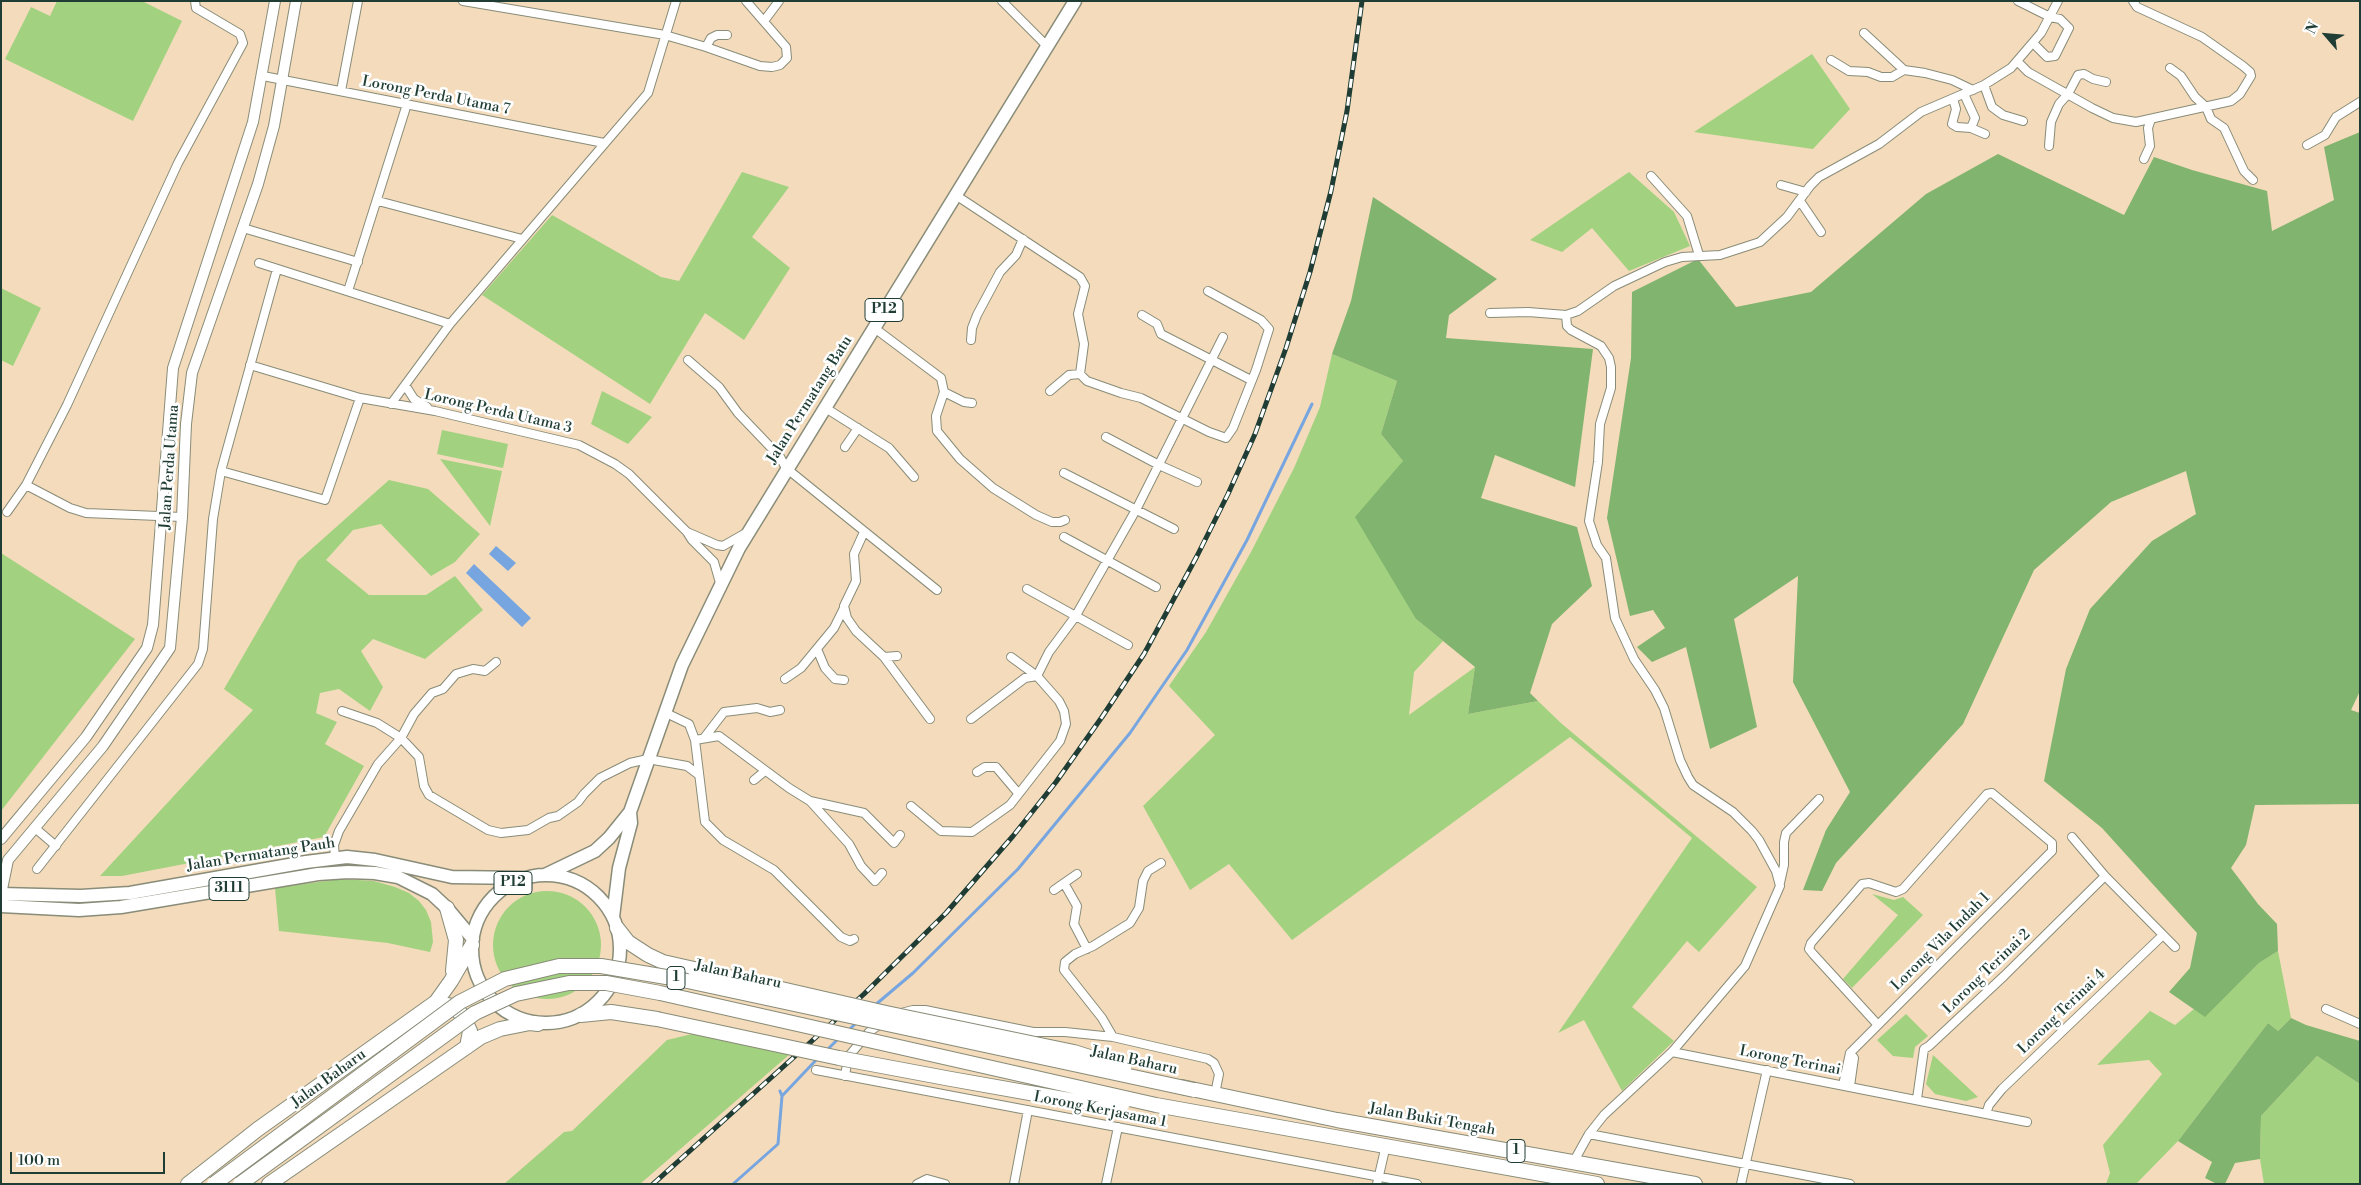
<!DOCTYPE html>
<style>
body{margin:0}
#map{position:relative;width:2361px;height:1185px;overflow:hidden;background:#f3dbbb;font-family:"Libre Bodoni",serif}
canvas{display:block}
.frame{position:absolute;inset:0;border:2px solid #1f3d34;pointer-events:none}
.north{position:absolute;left:2301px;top:10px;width:50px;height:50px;-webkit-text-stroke:4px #fff;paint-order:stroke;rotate:297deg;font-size:14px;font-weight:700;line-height:20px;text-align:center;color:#1f3d34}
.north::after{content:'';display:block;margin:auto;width:18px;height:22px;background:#1f3d34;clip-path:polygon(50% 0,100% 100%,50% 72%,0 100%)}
.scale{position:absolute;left:10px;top:1152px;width:155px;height:22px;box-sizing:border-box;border:2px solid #1f3d34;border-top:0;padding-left:6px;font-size:15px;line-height:18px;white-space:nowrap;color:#1f3d34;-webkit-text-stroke:4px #fff;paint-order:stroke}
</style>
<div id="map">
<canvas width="2361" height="1185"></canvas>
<div class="frame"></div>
<div class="north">N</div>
<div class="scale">100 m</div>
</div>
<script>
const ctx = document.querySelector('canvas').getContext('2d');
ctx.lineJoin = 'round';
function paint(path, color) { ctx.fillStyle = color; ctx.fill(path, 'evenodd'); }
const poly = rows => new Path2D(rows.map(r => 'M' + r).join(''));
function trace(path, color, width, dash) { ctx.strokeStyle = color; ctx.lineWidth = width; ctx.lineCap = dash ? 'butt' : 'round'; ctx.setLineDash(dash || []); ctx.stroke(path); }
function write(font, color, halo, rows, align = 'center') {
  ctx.font = font + ' "Libre Bodoni",serif'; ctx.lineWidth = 5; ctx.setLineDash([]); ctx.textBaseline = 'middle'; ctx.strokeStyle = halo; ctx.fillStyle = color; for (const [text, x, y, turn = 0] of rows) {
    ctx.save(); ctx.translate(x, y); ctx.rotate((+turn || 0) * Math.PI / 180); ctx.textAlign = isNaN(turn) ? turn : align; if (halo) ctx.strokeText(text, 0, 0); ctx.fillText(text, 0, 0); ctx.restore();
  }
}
paint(poly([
 [57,1,142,1,182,21,133,121,5,59,31,7,50,16],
 [1812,54,1850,109,1813,149,1694,132],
 [742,172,789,187,752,237,790,268,744,340,705,313,650,404,482,295,552,215,661,277,679,281],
 [1629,172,1674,212,1690,246,1629,271,1592,228,1562,252,1530,240],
 [1,288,41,308,13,366,1,360],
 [1332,354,1397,381,1381,434,1403,461,1416,619,1443,641,1414,672,1409,715,1475,667,1468,714,1538,701,1562,724,1757,887,1699,952,1687,941,1632,1007,1674,1041,1622,1091,1584,1020,1558,1033,1692,838,1570,737,1292,940,1229,864,1190,890,1143,806,1215,735,1169,686,1206,632,1251,552,1294,468,1320,407],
 [602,391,652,417,628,444,591,424],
 [442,430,508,444,503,468,437,454],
 [440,459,502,471,490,526],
 [389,480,428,489,480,534,455,562,431,576,381,524,353,530,326,560,369,595,426,595,455,576,483,610,425,659,373,639,361,651,383,687,370,711,339,689,320,693,316,713,337,722,325,744,364,766,324,837,122,876,100,876,253,710,224,689,298,561],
 [1,553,135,639,1,811],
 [340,879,374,881,395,887,409,893,419,901,426,910,431,922,433,942,430,952,388,943,279,931,275,888],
 '493 945a54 54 0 1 1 108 0a54 54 0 1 1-108 0Z',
 [1872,894,1894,900,1903,897,1923,915,1852,988,1843,979,1898,915],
 [2278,951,2291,1018,2278,1031,2268,1023,2178,1141,2136,1184,2106,1184,2110,1173,2103,1145,2162,1074,2149,1060,2097,1065,2150,1011,2175,1025,2194,1009,2205,1016,2259,963],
 [1906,1014,1928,1036,1915,1047,1913,1058,1893,1056,1877,1040],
 [692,1034,790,1054,640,1184,504,1184,564,1132,572,1131,667,1040],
 [1933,1055,1978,1097,1966,1101,1935,1094,1926,1084],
 [2317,1056,2360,1084,2360,1184,2264,1184,2260,1159,2261,1116]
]), '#a2d280');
paint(poly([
 [2360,132,2360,691,2351,710,2360,713,2360,804,2255,805,2246,845,2231,868,2258,904,2277,924,2278,951,2259,963,2205,1017,2169,992,2190,968,2197,933,2102,828,2044,781,2066,669,2090,609,2152,541,2196,514,2186,471,2111,502,2034,570,1963,724,1836,863,1822,891,1803,890,1826,830,1850,792,1793,682,1798,576,1734,619,1757,727,1710,749,1686,647,1652,662,1637,647,1665,628,1653,610,1630,616,1607,518,1631,358,1632,292,1698,259,1736,307,1811,292,1926,194,1998,154,2124,215,2154,157,2192,170,2267,191,2272,231,2334,200,2324,147],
 [1373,197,1497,279,1449,315,1446,338,1593,349,1575,487,1495,455,1481,498,1577,527,1592,586,1552,624,1530,693,1538,701,1468,714,1475,667,1416,619,1355,517,1403,461,1381,434,1397,381,1332,354,1351,301],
 [2291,1018,2306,1025,2360,1041,2360,1084,2317,1056,2261,1116,2260,1159,2235,1163,2225,1184,2217,1184,2205,1178,2212,1162,2178,1141,2268,1023,2278,1031]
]), '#81b46e');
paint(poly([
 [496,546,516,563,508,571,489,554],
 [474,564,531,618,522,627,466,573]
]), '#77a5e0');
trace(poly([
 [874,1006,913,973,1018,869,1130,733,1187,650,1247,540,1312,404],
 [847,1032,857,1022],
 [827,1050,840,1037],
 [782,1096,818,1058],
 [733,1184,778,1144,782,1096,780,1091]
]), '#77a5e0', 3);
const minor = poly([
 [463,1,665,35,706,47,760,66,772,67,780,65,787,58,786,47,746,1],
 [1002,1,1048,47],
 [2018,1,2050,17,2060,19,2069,28,2055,56,2047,57,2033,43],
 [764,21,779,1],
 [1864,33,1904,70],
 [706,47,711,38,717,35,727,35],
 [1831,60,1849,71,1868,72,1881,77,1892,77,1904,70,1925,73,1952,80,1973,90],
 [2017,61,2028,72,2092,108,2113,118,2136,122,2231,101,2240,94,2251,76,2250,72,2243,66,2202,37,2137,7,2133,1],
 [2170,68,2181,76,2195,97,2206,107,2211,119,2224,128,2244,171,2253,180],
 [263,76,604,143],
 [1984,85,1992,107,2003,115,2023,121],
 [341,91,358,1],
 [1964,94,1975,118,1971,128],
 [1953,99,1956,109,1952,124,1957,127,1971,128,1985,134],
 [2307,145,2325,135,2336,117,2360,102],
 [2049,146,2051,122,2059,104,2068,94,2078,75,2084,74,2093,79,2106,82],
 [2144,159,2150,146,2148,128,2151,119],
 [1651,176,1687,216,1699,255],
 [1781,185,1806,192],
 [957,196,1080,277,1085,286,1078,314,1084,344,1080,374],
 [378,201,522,239],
 [1800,201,1821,232],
 [243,228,358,262],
 [259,263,450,324],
 [348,291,407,104],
 [1490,313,1528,312,1566,315,1578,311,1614,286,1665,262,1682,257,1720,255,1760,242,1787,217,1810,186,1819,177,1879,144,1921,112,1984,85,2011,68,2041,33,2058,1],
 [1142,315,1157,324,1161,334,1251,380],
 [1566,315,1567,326,1571,330,1601,346,1609,358,1611,367,1611,388,1600,424,1598,462,1589,521,1597,545,1606,558,1615,618,1634,659,1655,690,1664,708,1680,760,1688,777,1693,785,1733,812,1752,831,1759,840,1776,871,1780,886,1745,966,1672,1052,1604,1115,1589,1134,1574,1161],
 [873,327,941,378,944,392,964,402,972,403],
 [971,340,972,328,977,315,1000,272,1016,255,1023,239],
 [688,360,719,387,738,413,780,457,786,468,937,590],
 [250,365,360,398,435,411,579,445,615,464,629,474,687,532,692,540,714,562,720,583],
 [405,385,414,399,427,407],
 [1050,391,1069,375,1080,374,1087,381,1121,393,1141,398,1209,432,1226,438,1233,428,1256,370,1269,329,1261,320,1208,291],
 [944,392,936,416,937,431,960,459,993,488,1036,515,1052,522,1060,522,1065,520],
 [391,404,450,324,648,93,676,1],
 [824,407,889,448,914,477],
 [1106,437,1159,465,1197,482],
 [845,447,858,428],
 [221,471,325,500,360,398],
 [1064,473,1174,529],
 [26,485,70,508,86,513,182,517],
 [7,512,26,485,67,405,178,163,243,43,240,34,196,8,195,1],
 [687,532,717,545,723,546,744,534],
 [864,532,854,554,856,581,844,606,847,618,856,631,884,657,897,656],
 [1064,537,1156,587],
 [1027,589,1128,645],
 [817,649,825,668,835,679,844,680],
 [884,657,930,719],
 [1037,676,1049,652,1075,617,1137,508,1223,337],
 [785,679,801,668,834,628,844,608],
 [342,711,377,723,401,738,419,757,424,786,429,795,488,830,501,833,528,830,549,818,558,816,578,802,584,794,600,778,630,763,648,759,687,766,699,775],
 [664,712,689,724,695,740,705,822,723,840,774,870,841,937,850,941,854,939],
 [971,719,1025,678,1037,676],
 [704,738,724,712,757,708,770,712,780,710],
 [695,740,719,736,789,788,810,801,864,813,894,843,900,835],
 [977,772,985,767,996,767,1018,793],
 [754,780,765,771],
 [810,801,849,844,861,866,875,881,882,873],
 [911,806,941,831,972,832,1010,805,1060,741,1066,724,1064,711,1059,701,1037,676,1011,657],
 [35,828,56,846],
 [2072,837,2105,876,2175,947],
 [335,858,334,845,339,831,378,764,401,738,414,714,432,693,443,689,456,674,473,669,485,671,496,662],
 [37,869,198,664,203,649,213,519,221,471,277,269],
 [1064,883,1077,906,1074,924,1087,949],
 [1780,883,1784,865,1784,842,1786,833,1819,799],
 [1054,890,1077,874],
 [2326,1009,2360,1024],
 [901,1013,913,1010,925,1010,1033,1032,1065,1032,1113,1037,1208,1059,1214,1063,1219,1074,1215,1094],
 [1113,1037,1102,1018,1064,970,1065,962,1075,954,1093,946,1130,923,1139,908,1143,881,1148,871,1161,863],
 [1672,1052,2027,1122],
 [1850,1053,2052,851,2052,843,1992,793,1987,794,1903,889,1896,892,1869,883,1862,884,1811,943,1809,949,1813,954,1878,1025],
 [816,1070,1417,1184],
 [845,1076,848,1057,869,1032,882,1023],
 [1843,1085,1850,1053,1854,1058,1850,1086],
 [1917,1099,1924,1049,1929,1046,2004,976,2105,876],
 [1986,1114,1989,1105,2002,1089,2163,935],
 [1589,1134,1850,1184],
 [917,1184,927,1179,945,1184],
 [1014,1184,1028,1110],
 [1106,1184,1118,1127],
 [1377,1184,1386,1145],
 [1741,1184,1767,1070]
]);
const tertiary = poly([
 [1,839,86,737,147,648,153,625,173,368,253,122,275,1],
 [1,894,8,860,103,746,170,648,182,517,186,424,192,373,258,184,274,126,296,1]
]);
const primary = poly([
 '472 949a74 74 0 1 1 148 0a74 74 0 1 1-148 0Z',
 [545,875,595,851,609,838,630,812,682,665,739,548,1075,1],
 [1,894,81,896,130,893,306,862,347,857,375,860,452,877,525,878],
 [1,906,79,910,121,907,318,874,348,872,375,873,398,877,432,894,447,908,473,939],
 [613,917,619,868,631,823,630,812]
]);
const trunk = poly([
 [447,908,456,940,453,971],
 [617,928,628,942,648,955,663,962,694,969],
 [443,1004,453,1006,463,1016,470,1031,467,1047],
 [581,1015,611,1012,657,1019],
 [1182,1087,1337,1120,1695,1184],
 [1156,1105,1597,1184],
 [188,1184,258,1129,436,1002,451,981,472,945],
 [269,1184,481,1037,500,1029,530,1023,538,1024]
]);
trace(minor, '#898c78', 10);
trace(tertiary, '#898c78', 12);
trace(primary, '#898c78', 15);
trace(trunk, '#898c78', 16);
trace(minor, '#fff', 8);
trace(tertiary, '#fff', 10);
trace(primary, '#fff', 12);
trace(trunk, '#fff', 14);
const rail = poly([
 [653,1184,864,994,946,913,1013,836,1056,782,1102,717,1144,654,1197,556,1228,494,1255,434,1286,348,1310,272,1331,191,1347,111,1362,1]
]);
trace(rail, '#1f3d34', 5);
trace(rail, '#fff', 3, [9]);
const trunkBridge = poly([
 [694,969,886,1013,1074,1052,1124,1068],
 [657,1019,839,1058,951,1079,1075,1101,1123,1103],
 [214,1184,460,1002,505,979,559,966,601,966,678,979,1194,1090],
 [240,1184,475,1013,516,994,569,983,606,983,660,993,1156,1105]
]);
trace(trunkBridge, '#898c78', 16, []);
trace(trunkBridge, '#fff', 14);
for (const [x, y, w] of [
 [884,310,38],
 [513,883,38],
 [229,889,40],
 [676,978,18],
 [1516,1151,18]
]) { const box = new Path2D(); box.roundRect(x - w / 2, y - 11.5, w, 23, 4); ctx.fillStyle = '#fff'; ctx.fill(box); trace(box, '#1f3d34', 1); }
write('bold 14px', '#1f3d34', null, [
 ["P12",884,310],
 ["P12",513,883],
 ["3111",229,889],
 ["1",676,978],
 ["1",1516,1151]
]);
write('15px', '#1f3d34', '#fff', [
 ["Lorong Perda Utama 7",436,96,11],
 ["Jalan Permatang Batu",810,400,-58],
 ["Lorong Perda Utama 3",498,412,13],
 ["Jalan Perda Utama",170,467,-86],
 ["Jalan Permatang Pauh",261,855,-9],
 ["Lorong Vila Indah 1",1941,942,-45],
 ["Lorong Terinai 2",1987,972,-44],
 ["Jalan Baharu",738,975,12],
 ["Lorong Terinai 4",2062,1012,-44],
 ["Jalan Baharu",1134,1061,12],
 ["Lorong Terinai",1790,1061,11],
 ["Jalan Baharu",329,1079,-36],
 ["Lorong Kerjasama 1",1100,1110,11],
 ["Jalan Bukit Tengah",1432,1120,10]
]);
</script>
